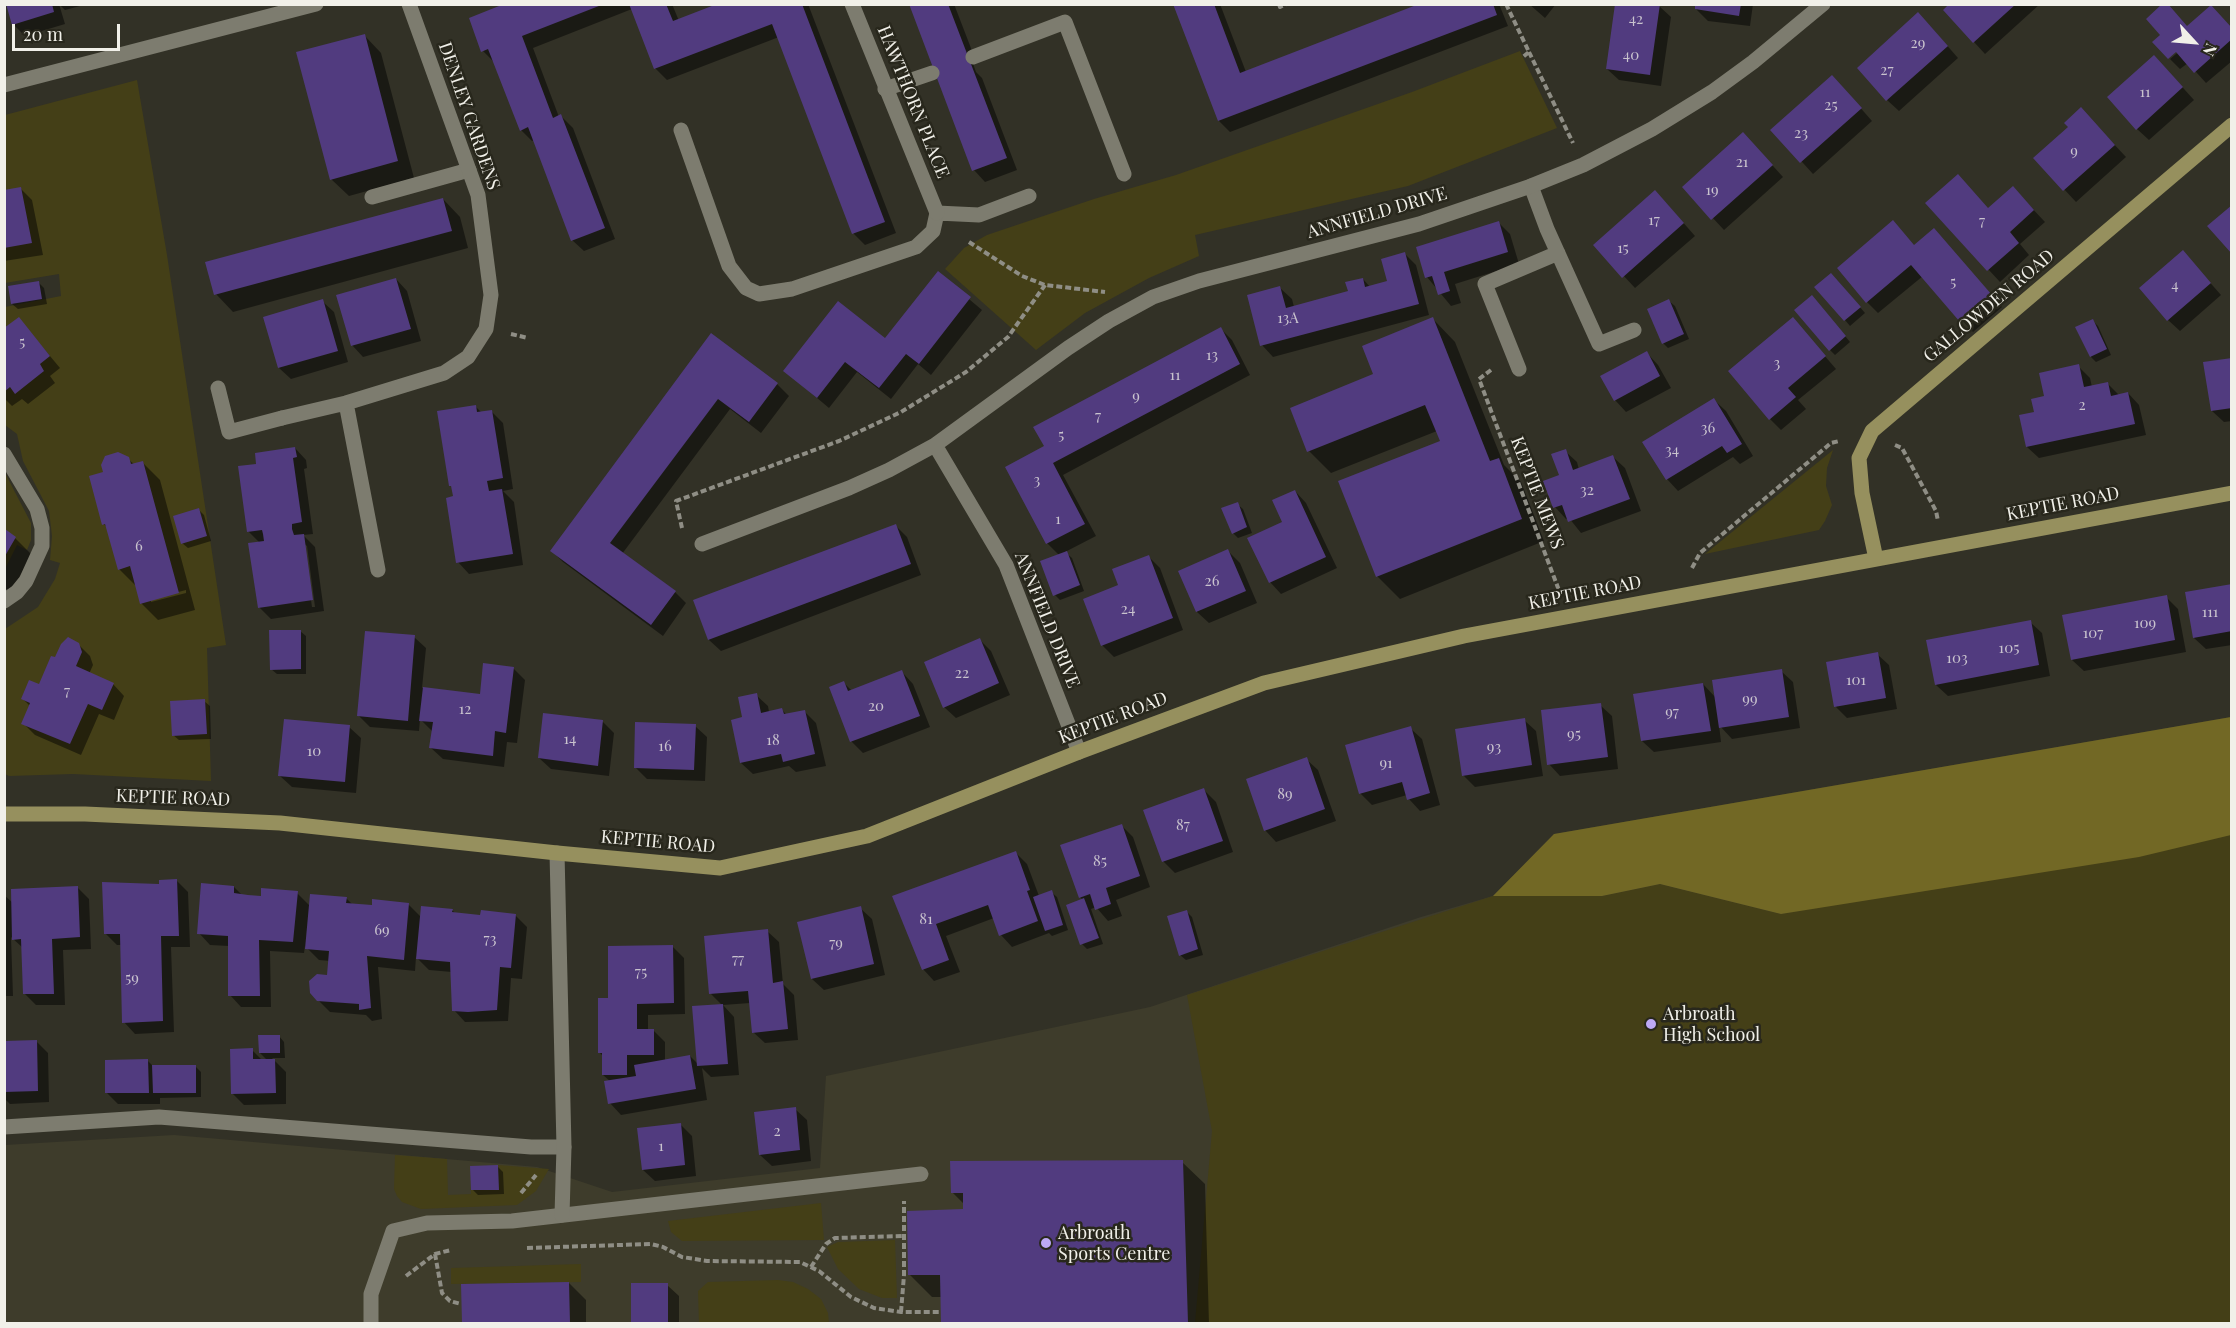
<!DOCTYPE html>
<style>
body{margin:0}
#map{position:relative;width:2236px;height:1328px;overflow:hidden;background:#323126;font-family:"Playfair Display",serif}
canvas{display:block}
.frame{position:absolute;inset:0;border:6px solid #f1f0e9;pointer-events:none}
.north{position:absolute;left:2164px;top:12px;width:60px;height:60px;-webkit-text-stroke:4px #28271c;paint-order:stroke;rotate:116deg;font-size:16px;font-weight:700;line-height:24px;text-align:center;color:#f1f0e9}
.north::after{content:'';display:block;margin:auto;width:21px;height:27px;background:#f1f0e9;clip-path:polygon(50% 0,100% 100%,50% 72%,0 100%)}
.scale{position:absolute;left:12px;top:24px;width:108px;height:27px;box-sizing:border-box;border:3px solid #f1f0e9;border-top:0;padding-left:8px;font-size:18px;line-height:21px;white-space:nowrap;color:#f1f0e9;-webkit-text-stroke:4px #28271c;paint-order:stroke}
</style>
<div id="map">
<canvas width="2236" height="1328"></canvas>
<div class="frame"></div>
<div class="north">N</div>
<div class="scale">20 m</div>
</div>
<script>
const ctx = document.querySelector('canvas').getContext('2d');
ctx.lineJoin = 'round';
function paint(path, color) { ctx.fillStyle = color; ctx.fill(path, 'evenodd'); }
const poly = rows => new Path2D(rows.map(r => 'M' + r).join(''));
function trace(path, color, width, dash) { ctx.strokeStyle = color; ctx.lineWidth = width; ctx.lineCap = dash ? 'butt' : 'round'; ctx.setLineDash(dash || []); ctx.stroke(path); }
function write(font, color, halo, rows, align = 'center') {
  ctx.font = font + ' "Playfair Display",serif'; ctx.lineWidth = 5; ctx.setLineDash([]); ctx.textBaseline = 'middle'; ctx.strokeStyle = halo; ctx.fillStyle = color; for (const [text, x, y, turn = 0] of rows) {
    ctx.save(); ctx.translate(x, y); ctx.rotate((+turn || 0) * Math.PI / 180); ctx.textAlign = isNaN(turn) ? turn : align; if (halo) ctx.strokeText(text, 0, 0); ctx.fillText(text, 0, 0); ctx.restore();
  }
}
paint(poly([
 [2231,717,2231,1323,5,1324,5,1145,174,1135,537,1167,612,1192,820,1168,826,1076,1150,1007,1421,917,1493,896,1554,834]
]), '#3e3c2b');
paint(poly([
 [1520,51,1557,128,1408,186,1195,235,1199,256,1149,278,1085,313,1036,350,945,269,964,248,987,235,1094,199,1176,175,1412,92],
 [137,80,167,255,226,645,207,648,211,781,73,774,9,776,5,774,5,629,38,607,55,579,60,563,50,560,52,536,49,511,23,461,17,434,5,425,5,307,61,296,59,274,5,283,5,115],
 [1833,450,1827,468,1826,486,1832,505,1825,521,1819,530,1705,554],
 [4,471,31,523,31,540,27,550,17,545,5,569],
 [2231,829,2231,1323,1195,1323,1212,1131,1187,995,1493,896,1602,896,1660,884,1781,914],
 [395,1155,447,1159,448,1195,471,1194,471,1190,499,1190,498,1165,549,1169,536,1191,517,1205,421,1209,402,1202,397,1196,394,1189],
 [821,1203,824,1240,682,1241,671,1232,668,1221],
 [895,1240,897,1298,882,1298,859,1289,838,1269,827,1247,838,1242],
 [581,1264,581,1282,451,1284,451,1268],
 [778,1280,793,1282,808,1289,821,1299,828,1313,829,1323,699,1323,698,1291,708,1282]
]), '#443f17');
paint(poly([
 [2231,717,2231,835,2139,857,1781,914,1660,884,1602,896,1493,896,1554,834]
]), '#726825');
paint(poly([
 [7,4,59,4,65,24,25,36,14,25],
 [59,4,79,4,80,6,65,10],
 [508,4,672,4,679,21,721,4,808,4,896,233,865,245,854,234,779,37,667,80,655,68,632,9,533,48,559,117,561,116,573,128,615,239,584,251,572,240,534,140,532,141,521,130,495,63,483,51],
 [910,4,954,4,974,56,971,58,976,72,982,78,1017,170,985,182,974,170],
 [1175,4,1220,4,1246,72,1423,4,1499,4,1508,26,1230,132,1219,121],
 [1529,4,1556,4,1545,18],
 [1697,4,1753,4,1750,26,1708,21,1696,9],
 [1951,4,2040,4,1985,54,1974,42],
 [1659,6,1671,17,1661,86,1619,80,1607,69],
 [1930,26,1958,58,1899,111,1887,100],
 [2188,27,2232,28,2232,61,2206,83,2188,63,2180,69,2170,59,2182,49],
 [364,35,381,53,414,178,349,196,331,179],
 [2165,68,2194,100,2149,140,2137,129],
 [1843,88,1872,121,1813,174,1773,130],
 [2081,109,2126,157,2076,202,2035,158,2070,127],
 [1754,145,1783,177,1724,230,1684,187],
 [2013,188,2045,222,2020,244,2029,255,2000,282,1927,203,1989,210],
 [21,189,32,200,43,255,4,261,4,192],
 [443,199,460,217,468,248,233,312,216,294],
 [1666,203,1695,236,1635,288,1595,245],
 [1499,223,1510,234,1519,264,1455,284,1461,303,1451,306,1427,277],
 [1934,230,2002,307,1973,332,1923,276,1878,313,1867,302,1915,247],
 [2183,252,2221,295,2180,331,2168,320],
 [1404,253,1416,265,1429,315,1273,357,1262,345,1280,288,1292,299,1294,307,1350,293,1363,279,1370,287,1388,282],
 [938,273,982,310,931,375,918,364,891,399,857,372,829,408,785,371,886,340],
 [396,279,407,291,421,341,363,357,352,345],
 [1837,280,1865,313,1850,326,1845,320],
 [39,283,44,288,47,304,18,309,12,304],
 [322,301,334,312,348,362,291,379,279,368],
 [1669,301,1675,306,1689,339,1668,348,1663,343],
 [1817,302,1850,342,1835,355,1830,350],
 [19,319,60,368,50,376,55,383,28,404,22,399,12,406,4,398,4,330],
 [1433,319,1455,342,1504,465,1521,482,1544,541,1400,599,1377,576,1442,442,1437,431,1331,473,1309,451,1375,375],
 [1793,319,1836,369,1798,400,1806,409,1781,430,1770,419],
 [2093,321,2098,326,2111,355,2096,362,2091,357],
 [1221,329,1232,340,1250,375,1063,475,1096,536,1065,552,1072,558,1084,591,1060,600,1055,595,1059,555,1047,543,1046,447],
 [711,335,777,384,789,396,761,433,730,409,622,554,675,592,686,603,663,636,563,562,552,551],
 [1647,353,1658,365,1671,388,1626,412,1615,400],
 [2232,359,2232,421,2224,422,2212,411],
 [2078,366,2090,378,2092,387,2107,383,2119,395,2128,393,2139,405,2146,435,2039,458,2027,447,2046,397],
 [1714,400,1726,411,1753,456,1740,464,1733,457,1678,491,1667,479],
 [475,406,482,413,491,411,503,423,513,489,503,491,514,502,523,565,469,574,458,562,453,489,450,485],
 [295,448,306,460,307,468,304,469,313,534,303,535,315,547,324,611,271,619,259,607,260,543,248,531,258,465],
 [303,543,307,546,315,607,312,607],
 [1565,451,1577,462,1579,470,1613,457,1625,468,1641,511,1581,533,1569,518,1566,519,1555,507,1545,482,1561,476],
 [128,459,135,465,143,463,160,480,195,610,158,620,141,603,137,587,119,569,108,529,104,524,105,473],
 [186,590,186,593,151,602,151,599],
 [1295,491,1306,503,1337,568,1281,594,1270,582,1284,522],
 [1237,504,1243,509,1252,533,1238,538,1233,533],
 [199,510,204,515,211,541,188,548,182,543],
 [895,525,907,537,921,575,721,651,709,640,695,601],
 [4,531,15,538,33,556,10,591,4,588],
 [1228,551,1240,563,1257,603,1209,623,1197,612,1180,572],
 [1149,557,1160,568,1183,630,1114,657,1102,645,1120,586],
 [2232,586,2232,645,2206,649,2194,638],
 [2166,597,2178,609,2186,652,2084,671,2072,660],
 [2030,622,2042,633,2050,676,1948,696,1936,685],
 [300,631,306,636,306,674,277,674,271,669],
 [414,637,426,648,422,688,481,696,513,668,525,680,517,743,507,742,504,767,443,759,431,748,433,732,420,719,419,731,370,727,359,716],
 [979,639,991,651,1010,695,956,718,944,707],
 [78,644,90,656,93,665,89,674,113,684,124,696,114,720,99,714,81,755,35,735,23,723,30,706,23,699,39,686,56,659],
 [1877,654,1889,665,1897,709,1847,718,1836,707],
 [1781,671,1793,682,1800,728,1732,739,1719,725,1721,742,1654,752,1642,741,1703,684,1716,698],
 [902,672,913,684,930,727,863,753,851,741,831,688,844,683,852,691],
 [756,695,768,706,769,712,782,710,787,715,804,711,816,723,826,766,796,772,789,766,753,774,741,763,744,718],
 [204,701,210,706,211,739,179,740,173,735],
 [1600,705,1612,716,1618,769,1560,776,1549,764],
 [1524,720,1536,731,1543,776,1475,787,1463,775],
 [603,722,614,733,609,776,551,769,539,758],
 [695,726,707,737,705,781,647,779,635,767],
 [349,727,361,738,356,793,292,787,280,776],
 [1410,728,1422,739,1440,805,1420,811,1409,799,1407,795,1372,805,1360,793],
 [1306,759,1318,770,1336,821,1276,842,1265,830],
 [1204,790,1216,802,1233,852,1175,873,1163,861],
 [1122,826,1133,837,1150,887,1116,900,1122,916,1108,921,1096,907,1091,909,1103,944,1087,949,1082,944,1083,900,1080,897],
 [1016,853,1027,864,1039,896,1051,892,1057,897,1068,930,1052,936,1049,933,1012,947,1001,935,994,918,946,936,960,972,934,981,923,969,894,897],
 [177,881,188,892,190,947,171,947,174,1032,135,1034,124,1022,122,945,117,945,105,933,160,885],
 [234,887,242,895,262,897,297,893,311,907,346,898,353,905,373,907,408,904,421,917,452,910,456,914,482,917,515,915,527,927,522,979,511,978,508,1021,465,1022,454,1010,452,972,429,970,416,957,415,971,378,967,382,1019,372,1021,366,1015,330,1012,311,993,328,976,330,961,319,960,305,946,304,953,270,951,271,1007,241,1007,230,995,229,946,210,945,199,933],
 [78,888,89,899,91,949,63,950,65,1005,36,1005,25,994,23,948,11,937,13,996,4,996,4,895,13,903],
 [860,908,872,919,885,975,824,990,812,979,799,923],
 [1186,911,1192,917,1203,955,1186,960,1180,955],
 [767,931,779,942,783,984,794,995,798,1040,765,1043,753,1032,750,1003,723,1005,734,1017,739,1075,711,1077,702,1068,707,1100,621,1115,610,1103,611,1082,603,1075,604,1057,599,1052,610,999,672,946,684,958,685,1014,648,1015,648,1030,653,1030,665,1042,665,1061,690,1056,699,1065,722,1005,711,994],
 [279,1036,284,1042,285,1058,272,1058,286,1072,286,1104,244,1105,232,1093,252,1050,263,1061,268,1061,260,1053],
 [36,1041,48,1053,49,1102,10,1104,4,1098,4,1042],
 [148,1061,154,1067,196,1067,201,1072,201,1097,160,1098,160,1104,118,1104,107,1093],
 [795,1109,807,1120,811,1161,772,1166,760,1155],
 [680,1124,692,1136,696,1176,655,1181,643,1170],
 [1182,1162,1205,1184,1209,1324,943,1324,942,1297,932,1297,910,1275,964,1210,964,1204,952,1192],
 [498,1167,503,1172,504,1194,478,1195,472,1189],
 [569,1283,586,1300,586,1324,463,1324,462,1286],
 [632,1285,667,1285,679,1296,679,1324,633,1324]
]), '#0007');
paint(poly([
 [6,4,52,4,54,12,12,25],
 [504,4,604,4,522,36,553,118,561,114,605,228,571,241,528,127,520,131,488,49,481,52,469,18],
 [629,4,666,4,673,21,717,4,802,4,885,222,852,234,772,24,654,69],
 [909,4,948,4,1007,158,972,171],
 [1173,4,1214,4,1240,73,1419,4,1493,4,1497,15,1218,121],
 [1615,4,1660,4,1650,75,1606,69],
 [1695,4,1741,4,1739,16,1695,9],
 [1949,4,2016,4,1973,43,1943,10],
 [2162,4,2168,4,2187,26,2211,5,2232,28,2232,39,2194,73,2176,52,2168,59,2152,42,2160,35,2146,19],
 [1918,12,1948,46,1886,101,1857,68],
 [365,34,398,161,330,180,296,52],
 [2154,55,2183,87,2136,130,2107,97],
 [1832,75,1862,108,1800,163,1770,130],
 [2081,107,2115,145,2063,191,2033,158,2068,127,2064,123],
 [1743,132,1773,165,1711,220,1682,187],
 [1958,174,1988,208,2013,186,2034,210,2010,232,2019,243,1987,271,1925,203],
 [21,187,32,243,4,248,4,190],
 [1655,190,1684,223,1622,278,1593,245],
 [443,198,452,231,214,295,205,262],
 [2232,205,2232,254,2207,226],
 [1893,220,1914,245,1934,228,1992,295,1960,322,1911,265,1866,303,1837,268],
 [1499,221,1508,252,1444,272,1450,291,1438,295,1432,276,1425,278,1416,247],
 [2183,250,2211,283,2167,321,2139,288],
 [1405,252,1419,304,1260,346,1247,295,1280,286,1286,308,1348,291,1345,282,1363,278,1365,287,1387,281,1381,259],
 [938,271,971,297,919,364,906,354,879,388,845,362,817,398,783,371,838,301,885,338],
 [1831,273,1861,307,1844,321,1814,287],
 [396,278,411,329,351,346,336,295],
 [39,281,42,299,11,304,8,286],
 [1812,295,1846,336,1829,351,1794,310],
 [323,299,338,351,278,368,263,317],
 [1669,299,1684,334,1662,344,1647,309],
 [19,317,50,356,40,364,44,371,15,394,10,387,4,392,4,328],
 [1433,317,1490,461,1499,458,1522,519,1376,577,1338,481,1440,441,1425,405,1307,452,1290,408,1373,374,1362,346],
 [1793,317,1826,356,1788,388,1796,397,1769,420,1728,371],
 [2093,319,2107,349,2090,357,2075,327],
 [1221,327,1240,364,1053,463,1085,524,1046,544,1005,467,1044,446,1033,427],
 [711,333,778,383,749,422,718,399,610,543,676,591,651,625,550,551],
 [1647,351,1660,376,1614,401,1600,376],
 [2232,358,2232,408,2211,411,2203,362],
 [2079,364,2084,387,2108,382,2111,396,2128,392,2135,424,2026,447,2019,415,2034,412,2031,399,2044,396,2039,373],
 [1714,398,1742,444,1727,453,1722,446,1666,480,1642,442],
 [476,405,477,412,492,410,503,478,487,481,489,491,502,489,513,554,456,563,446,498,453,496,451,486,449,486,437,411],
 [295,447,297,457,293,458,302,522,292,524,292,529,294,535,304,534,313,600,258,608,248,543,264,541,263,534,262,530,247,532,238,466,256,464,255,453],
 [1566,449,1573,470,1613,455,1630,499,1568,522,1562,505,1553,508,1543,481,1559,475,1551,454],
 [118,452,129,457,131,464,143,461,179,593,140,604,130,566,118,570,105,524,102,525,89,476,103,472,101,465,105,456],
 [1295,490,1326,557,1269,583,1247,538,1282,522,1272,500],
 [1238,502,1247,527,1232,534,1221,508],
 [199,508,207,536,181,544,173,516],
 [896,524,911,564,708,640,693,600],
 [5,529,16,537,5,556],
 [1228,549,1246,591,1196,612,1178,571],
 [1067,551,1080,585,1053,596,1040,561],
 [1149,555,1173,618,1101,646,1083,599,1118,585,1112,569],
 [2232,584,2232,631,2193,638,2185,592],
 [2167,595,2175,640,2071,660,2062,615],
 [2031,620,2039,665,1935,685,1926,640],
 [269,630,301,630,301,669,270,670],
 [365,631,415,635,408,721,357,716],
 [68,637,79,643,82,652,76,666,114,683,102,710,88,704,70,744,21,724,30,703,21,699,29,680,39,684,51,656,55,657,61,644],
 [980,638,999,683,943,708,924,662],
 [1878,652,1886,698,1834,707,1826,662],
 [483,663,514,667,506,733,495,731,493,756,429,748,433,722,419,721,423,687,480,694],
 [1782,669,1789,717,1719,728,1712,680],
 [902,670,920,716,850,742,829,687,844,681,848,691],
 [1703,683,1711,731,1641,741,1633,694],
 [757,693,761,713,782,708,784,714,805,710,815,754,783,762,781,754,740,763,731,720,742,717,738,697],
 [205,699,207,734,172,736,170,701],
 [1601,703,1608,757,1547,765,1541,710],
 [543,713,603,720,598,766,538,758],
 [1525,718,1532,765,1462,776,1455,729],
 [284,719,350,725,345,782,278,776],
 [635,722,696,724,694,770,634,768],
 [1411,726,1430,793,1407,800,1402,782,1359,794,1345,745],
 [1307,757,1325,809,1264,831,1246,779],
 [1204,788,1223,841,1162,862,1143,810],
 [1122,824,1140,876,1106,888,1111,904,1095,910,1090,894,1079,898,1060,845],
 [1016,851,1030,890,1027,891,1038,921,999,936,988,905,936,924,949,960,922,970,892,896],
 [177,879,179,936,161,936,163,1021,122,1023,120,934,104,934,102,882,159,884,159,880],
 [201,883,234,886,234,893,248,895,261,896,261,888,298,891,293,942,259,940,260,996,228,996,228,936,197,934],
 [78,886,80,937,52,939,54,994,23,994,21,939,12,940,11,889],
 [1052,890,1063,925,1045,931,1033,897],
 [310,894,347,897,346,903,372,905,372,899,409,903,404,960,367,956,371,1008,359,1010,359,1004,317,1001,310,993,309,981,317,974,327,975,329,951,305,949],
 [1084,898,1099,938,1080,945,1066,905],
 [421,906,453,909,452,912,480,915,481,910,516,914,511,968,500,967,497,1010,468,1012,452,1011,450,962,416,959],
 [861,906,874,964,811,979,797,922],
 [1187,910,1198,949,1179,956,1167,916],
 [768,929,773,983,783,981,788,1029,752,1033,748,991,709,994,704,936],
 [673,945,674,1003,637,1004,637,1029,654,1029,654,1055,627,1055,627,1075,602,1075,602,1053,598,1053,598,998,608,998,608,946],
 [723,1004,728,1064,697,1066,692,1006],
 [258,1035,280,1035,280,1053,259,1053],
 [37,1040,38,1091,4,1092,4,1041],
 [253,1048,253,1059,275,1059,276,1093,231,1094,230,1049],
 [690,1055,696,1089,608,1104,604,1081,636,1076,634,1065],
 [148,1059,149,1093,105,1093,105,1060],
 [152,1065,196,1065,196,1093,153,1093],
 [796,1107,800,1150,759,1155,754,1112],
 [681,1123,685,1165,642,1170,637,1128],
 [1183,1160,1188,1323,941,1323,940,1275,908,1275,907,1211,963,1209,963,1193,951,1193,950,1161],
 [498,1165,499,1190,471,1190,470,1166],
 [569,1282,570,1323,462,1323,461,1284],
 [631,1283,668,1283,668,1323,631,1323]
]), '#513b7f');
trace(poly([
 [1279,4,1280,7,1286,4],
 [1506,4,1529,52,1523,57],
 [1529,52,1573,143],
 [969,242,1022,276,1045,285,1105,292],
 [511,334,528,338],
 [1491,370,1479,379,1560,593],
 [1895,445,1902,448,1936,511,1938,521],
 [682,528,676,501,839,441,901,412,966,372,1008,337,1045,285],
 [1692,568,1700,553,1831,443,1839,441],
 [521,1193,536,1175],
 [527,1248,651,1244,663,1247,682,1257,707,1261,800,1262,819,1271,851,1297,874,1308,901,1312,941,1312],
 [435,1254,442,1293,450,1301,461,1304],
 [811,1267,826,1244,835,1238,904,1236],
 [406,1276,435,1254,451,1250],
 [901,1312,904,1275,904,1201]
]), '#8f8e85', 4, [6, 3]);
trace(poly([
 [973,57,1065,22,1124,174],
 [885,89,932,73],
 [681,130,729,266,746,288,759,294,792,289,916,247,933,231,937,213,979,215,1029,196],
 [1531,186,1547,229,1599,344,1634,330],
 [372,197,469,170],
 [1519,369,1485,284,1558,253],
 [218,388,229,432,282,418],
 [4,1127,159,1117,531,1147,564,1147],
 [371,1324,371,1294,393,1231,427,1223,512,1221,921,1174]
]), '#7d7c6f', 15);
trace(poly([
 [852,4,937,213],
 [4,85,316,4],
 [346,403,378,570],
 [282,418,346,403,444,373,468,357,486,329,491,295,478,195,409,4],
 [935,445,1006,565,1079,752],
 [4,454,37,509,42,528,42,546,26,581,17,592,4,601],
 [702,544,849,488,889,470,935,445,1068,348,1109,321,1153,297,1199,281,1419,224,1531,186,1583,165,1652,129,1712,92,1753,62,1823,4],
 [557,853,564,1147,562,1215]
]), '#7d7c6f', 15);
trace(poly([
 [1876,559,1862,493,1859,458,1872,431,2232,125],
 [4,814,85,814,280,823,557,853,720,868,867,836,1079,752,1264,683,1464,636,2232,493]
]), '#96905e', 15);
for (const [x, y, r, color] of [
 [1651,1024,6,"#bda9f5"],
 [1046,1243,6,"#bda9f5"]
]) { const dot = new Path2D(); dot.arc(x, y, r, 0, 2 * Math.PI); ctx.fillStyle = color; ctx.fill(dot); trace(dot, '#28271c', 2); }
write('15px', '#c9c3ce', null, [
 ["42",1636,19],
 ["29",1918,43],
 ["40",1631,55],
 ["27",1887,70],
 ["11",2145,92],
 ["25",1831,105],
 ["23",1801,133],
 ["9",2074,151],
 ["21",1742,162],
 ["19",1712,190],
 ["17",1654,220],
 ["7",1982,221],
 ["15",1623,248],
 ["5",1953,282],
 ["4",2175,285],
 ["13A",1288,318],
 ["5",22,342],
 ["13",1212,355],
 ["3",1777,363],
 ["11",1175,375],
 ["9",1136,396],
 ["2",2082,405],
 ["7",1098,416],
 ["36",1708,428],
 ["5",1061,435],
 ["34",1672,450],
 ["3",1037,480],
 ["32",1587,490],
 ["1",1058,519],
 ["6",139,546],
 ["26",1212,581],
 ["24",1128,609],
 ["111",2210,612],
 ["109",2145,623],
 ["107",2093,633],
 ["105",2009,648],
 ["103",1957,658],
 ["22",962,673],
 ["101",1856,680],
 ["7",67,691],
 ["99",1750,699],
 ["20",876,706],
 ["12",465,709],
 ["97",1672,712],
 ["95",1574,734],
 ["14",570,739],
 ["18",773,740],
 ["16",665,746],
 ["93",1494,747],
 ["10",314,751],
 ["91",1386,763],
 ["89",1285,794],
 ["87",1183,825],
 ["85",1100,861],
 ["81",926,919],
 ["69",382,930],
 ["73",490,939],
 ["79",836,943],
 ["77",738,959],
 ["75",641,972],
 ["59",132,978],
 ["2",777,1131],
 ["1",661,1146]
]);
write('18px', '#f1f0e9', '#28271c', [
 ["HAWTHORN PLACE",913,102,68],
 ["DENLEY GARDENS",469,116,71],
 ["ANNFIELD DRIVE",1377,213,-16],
 ["GALLOWDEN ROAD",1989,306,-40],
 ["KEPTIE MEWS",1537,493,69],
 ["KEPTIE ROAD",2063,504,-11],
 ["KEPTIE ROAD",1585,593,-11],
 ["ANNFIELD DRIVE",1047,620,68],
 ["KEPTIE ROAD",1113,718,-21],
 ["KEPTIE ROAD",173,798,2],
 ["KEPTIE ROAD",658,842,5]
]);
write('18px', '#f1f0e9', '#28271c', [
 ["Arbroath",1663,1014],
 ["High School",1663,1035],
 ["Arbroath",1058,1233],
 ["Sports Centre",1058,1254]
], 'left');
</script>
